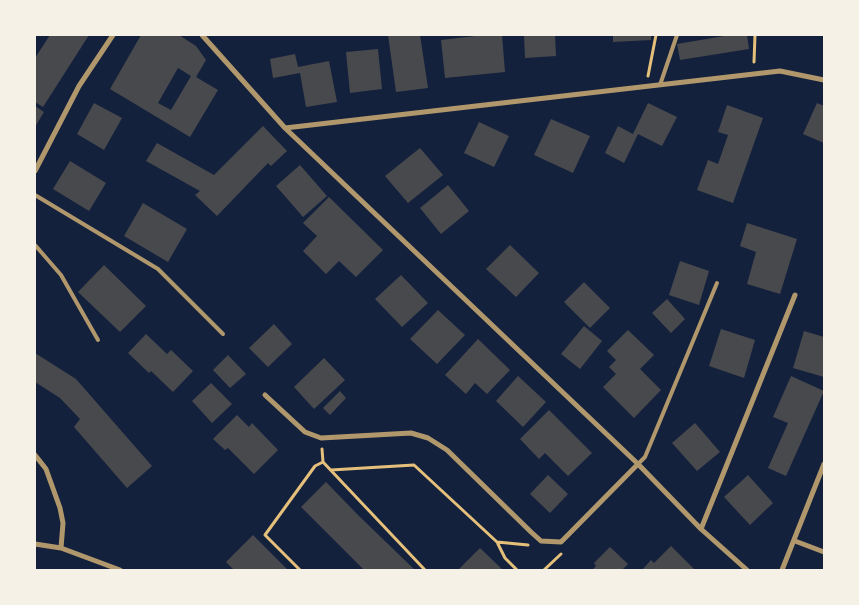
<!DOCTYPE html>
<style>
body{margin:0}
#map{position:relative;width:859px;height:605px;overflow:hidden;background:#14213d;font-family:"Space Grotesk",sans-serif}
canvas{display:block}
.frame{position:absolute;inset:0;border:36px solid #f6f1e7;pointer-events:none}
</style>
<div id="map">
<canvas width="859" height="605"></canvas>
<div class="frame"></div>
</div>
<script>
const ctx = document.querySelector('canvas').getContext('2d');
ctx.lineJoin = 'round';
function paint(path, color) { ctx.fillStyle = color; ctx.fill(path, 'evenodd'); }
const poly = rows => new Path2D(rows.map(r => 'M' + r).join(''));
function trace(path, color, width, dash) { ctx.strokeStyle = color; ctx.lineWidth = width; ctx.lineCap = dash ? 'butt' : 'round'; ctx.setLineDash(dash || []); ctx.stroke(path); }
paint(poly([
 [50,35,89,35,43,107,35,102,35,58],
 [141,35,179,35,196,46,206,60,196,77,218,90,190,137,110,89],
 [178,68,191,76,171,110,158,103],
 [388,35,420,35,428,88,396,92],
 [484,35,502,35,505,72,445,78,441,40],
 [524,35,555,35,556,56,525,58],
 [613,35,651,35,651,40,613,42],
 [730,35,747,35,749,49,680,60,677,44],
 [378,49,382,89,350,93,346,52],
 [295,54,298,67,329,61,337,102,306,107,300,73,273,78,270,59],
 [94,103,122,118,104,150,77,134],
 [648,103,677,117,662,146,638,134,624,163,605,153,618,126,633,134],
 [817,103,824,106,824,143,803,134],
 [727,105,763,118,733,203,697,190,708,160,718,164,728,135,718,132],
 [35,106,44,112,35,127],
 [551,119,590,136,573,173,534,155],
 [479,122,509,136,494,167,464,153],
 [263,126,287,151,271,166,268,163,217,216,195,195,200,191,146,161,157,143,214,175],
 [420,148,443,175,408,203,385,176],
 [70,161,106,183,89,211,53,189],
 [300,165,327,196,303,217,276,186],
 [448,185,469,211,441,234,420,208],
 [329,197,383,250,356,277,339,261,326,274,303,251,317,236,303,223],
 [143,203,187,229,168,262,124,236],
 [747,223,797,239,780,294,747,284,756,252,740,246],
 [510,245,539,273,516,297,486,269],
 [680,261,709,271,699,305,669,295],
 [104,265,146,306,120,332,78,292],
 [401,275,428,303,402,327,375,299],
 [584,282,610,308,590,328,564,302],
 [667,299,685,319,671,333,652,313],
 [438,310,465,335,437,364,410,339],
 [274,324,292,344,268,367,249,348],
 [584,326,602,341,580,369,561,354],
 [721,329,755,340,744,378,709,366],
 [628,330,654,355,640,369,661,390,634,418,603,387,616,374,609,367,616,360,607,351],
 [804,331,824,337,824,377,793,368],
 [146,334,167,354,171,350,193,371,173,392,151,371,149,373,128,353],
 [478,339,510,370,487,394,475,383,466,394,445,375],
 [35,353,76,379,152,466,127,488,74,427,80,419,60,398,35,382],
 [228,355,246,374,230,388,213,370],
 [324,358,345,380,314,409,294,387],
 [518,376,546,402,523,427,496,401],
 [791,376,824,391,786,476,768,468,788,423,773,417],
 [211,383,232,404,212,423,192,401],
 [340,391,346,398,330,415,323,408],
 [549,410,592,453,568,476,545,453,539,459,520,439],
 [237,415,249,427,252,423,278,450,254,474,228,448,225,450,213,439],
 [695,423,720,452,697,471,672,443],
 [548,475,568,494,550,513,530,494],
 [748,475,773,503,750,525,724,497],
 [326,482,359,516,415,570,364,570,301,507],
 [253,535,288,570,234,570,226,562],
 [671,546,695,570,642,570,651,560,654,563],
 [610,547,628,564,622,570,592,570,596,566,594,563],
 [480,548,503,570,458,570]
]), '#48494c');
trace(poly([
 [754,62,755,35],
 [648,76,656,35],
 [322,449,323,462,425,570],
 [331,470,414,465,497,542,505,558,517,570],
 [497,542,528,545],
 [300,570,265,535,315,466,323,462],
 [544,570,561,554]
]), '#e5c07b', 3);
trace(poly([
 [660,85,677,35],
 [35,195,158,269,223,334],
 [35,245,61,275,98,340],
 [638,464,645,457,717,283]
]), '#b1986c', 4);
trace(poly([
 [202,35,285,128,638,464,701,529,747,570],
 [285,128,780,71,824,80],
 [35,171,79,86,113,35],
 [265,395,305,432,321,438,411,433,428,438,447,450,531,532,541,541,561,542,638,464],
 [35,455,46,469,60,508,63,523,61,548],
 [701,529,795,295],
 [795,541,824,552],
 [35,544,61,548,120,570],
 [782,570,824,464]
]), '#b1986c', 5);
</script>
